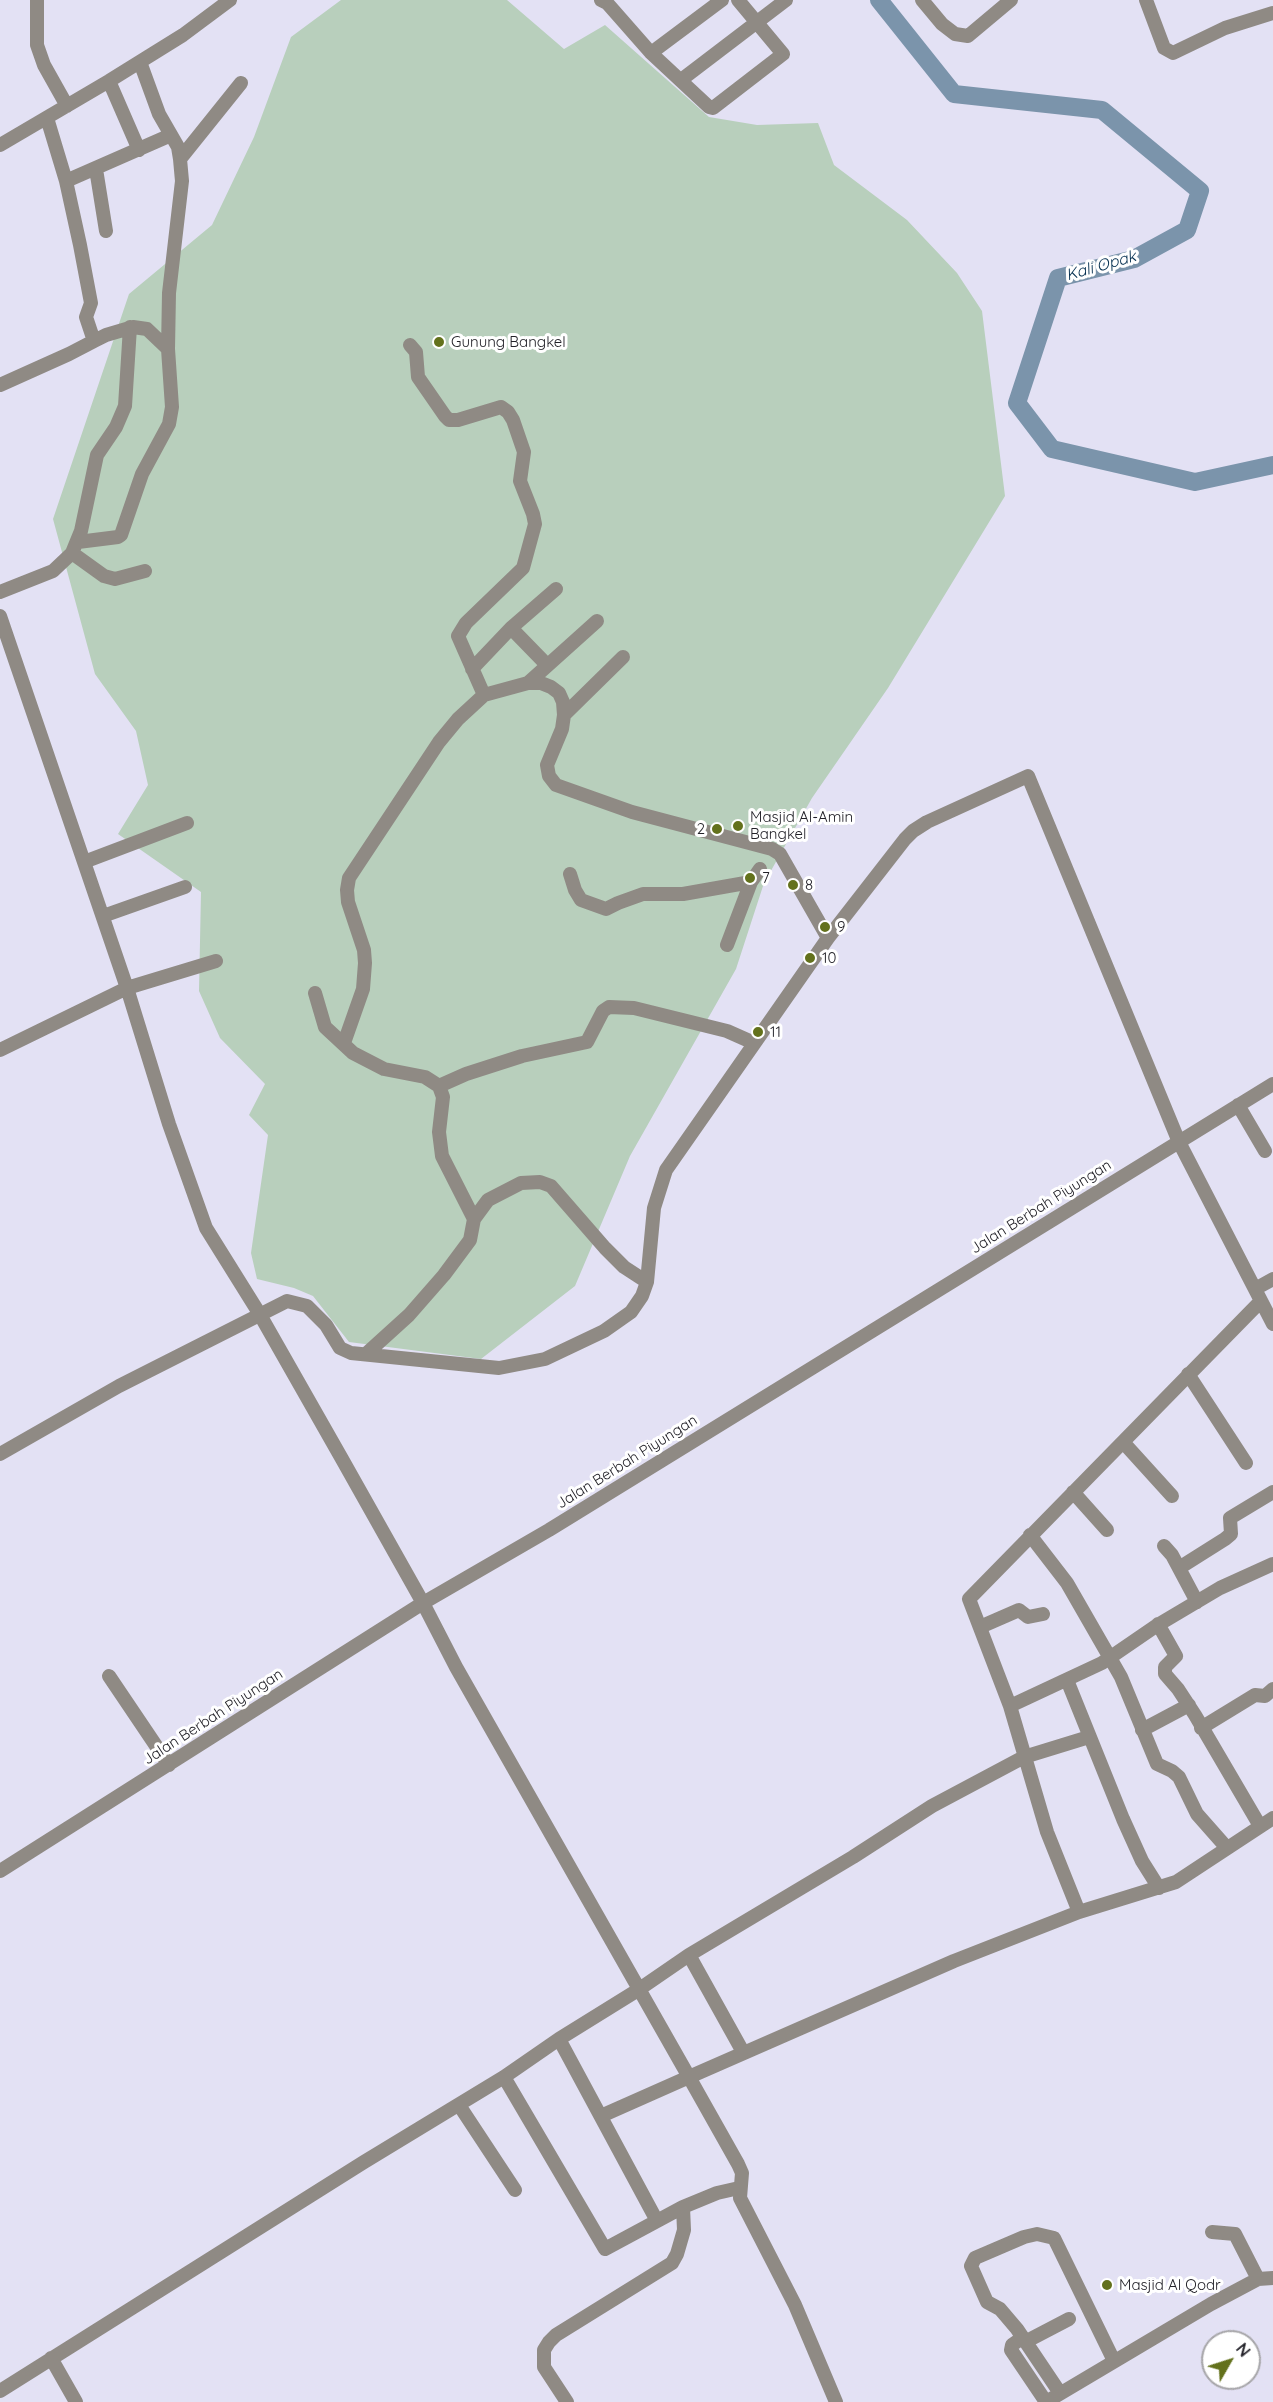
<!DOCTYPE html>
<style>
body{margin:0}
#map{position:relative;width:1273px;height:2402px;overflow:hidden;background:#e3e1f4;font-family:Quicksand,sans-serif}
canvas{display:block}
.north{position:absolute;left:1201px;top:2330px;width:60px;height:60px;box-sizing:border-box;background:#fff;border:2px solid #a7a6a9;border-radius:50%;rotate:51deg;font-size:16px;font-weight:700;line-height:24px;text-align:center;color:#222128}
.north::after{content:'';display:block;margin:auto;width:21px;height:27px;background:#63711c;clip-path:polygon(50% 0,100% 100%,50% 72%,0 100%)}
</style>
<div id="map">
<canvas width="1273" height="2402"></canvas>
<div class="north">N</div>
</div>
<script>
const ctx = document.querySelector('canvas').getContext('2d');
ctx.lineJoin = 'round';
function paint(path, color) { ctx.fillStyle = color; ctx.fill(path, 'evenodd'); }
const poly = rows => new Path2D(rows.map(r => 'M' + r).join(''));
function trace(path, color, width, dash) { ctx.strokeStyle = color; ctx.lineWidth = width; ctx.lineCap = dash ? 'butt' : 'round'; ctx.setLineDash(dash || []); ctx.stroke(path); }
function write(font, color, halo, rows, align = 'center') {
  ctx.font = font + ' Quicksand,sans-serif'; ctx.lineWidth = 6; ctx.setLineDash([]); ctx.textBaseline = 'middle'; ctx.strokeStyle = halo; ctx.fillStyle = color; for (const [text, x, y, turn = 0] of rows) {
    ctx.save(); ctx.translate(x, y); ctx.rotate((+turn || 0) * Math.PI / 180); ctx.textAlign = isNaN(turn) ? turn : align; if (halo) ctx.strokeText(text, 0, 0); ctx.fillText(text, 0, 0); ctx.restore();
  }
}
paint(poly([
 [341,0,507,0,564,49,605,25,709,117,757,125,818,123,834,165,907,220,957,273,982,311,1005,496,888,688,812,798,764,883,736,969,630,1156,575,1286,481,1359,349,1342,313,1296,294,1288,257,1279,251,1253,268,1135,249,1115,265,1084,220,1038,199,991,201,892,118,834,148,785,136,731,95,674,53,519,129,294,212,225,254,137,291,37]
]), '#b8cfbc');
trace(poly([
 [879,0,954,94,1102,110,1200,191,1187,230,1134,259,1058,278,1017,403,1052,449,1195,482,1273,465]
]), '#7b94ab', 18);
trace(poly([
 [37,0,37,45,44,65,67,106],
 [601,0,607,3,651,53,709,107,713,108,783,54,738,0],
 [922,0,942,24,955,34,968,36,1011,0],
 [1146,0,1164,48,1173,53,1225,28,1273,13],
 [651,53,722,0],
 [681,80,786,0],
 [109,81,139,150],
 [47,118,66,181,80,245,91,303,86,317,94,341,106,335,133,327,147,329,168,349],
 [0,145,109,81,183,35,230,0],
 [180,159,241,83],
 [96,169,106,231],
 [66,181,171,135],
 [410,345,416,352,418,377,445,416,449,420,458,420,501,407,508,412,513,420,524,452,520,481,533,514,535,524,523,568,466,623,458,636,484,695],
 [0,385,69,354,94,341],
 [78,542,118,537,121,535,142,474,169,424,172,407,168,349,169,293,182,181,180,159,178,147,159,114,140,62],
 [72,553,81,531,97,455,116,427,125,406,130,327],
 [0,592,53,571,72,553,104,576,115,579,145,571],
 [0,616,127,988,169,1124,206,1228,259,1313,342,1459,423,1603,456,1667,689,2077,954,1961,1079,1912,1176,1882,1273,1818],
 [511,628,547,665],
 [472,669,511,628,556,589],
 [528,683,597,621],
 [564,715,623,657],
 [84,862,187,823],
 [570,874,575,890,581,900,606,909,618,903,643,894,683,894,751,882,760,869],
 [103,916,185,887],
 [727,945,751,882],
 [315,993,325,1027,353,1053,384,1069,425,1077,439,1086,443,1097,439,1132,442,1156,474,1219],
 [344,1043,363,989,365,963,364,950,348,902,347,890,349,878,439,742,458,719,484,695,528,683,541,683,551,687,559,693,563,702,564,715,562,729,547,765,549,776,556,785,632,812,772,849,780,854,828,938],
 [0,1050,127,988,216,961],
 [439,1086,466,1074,522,1056,587,1042,603,1011,609,1007,634,1008,727,1031,754,1043],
 [1238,1105,1265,1151],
 [1255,1289,1273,1279],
 [366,1354,409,1315,444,1275,470,1240,474,1219,488,1200,521,1183,540,1182,551,1186,605,1248,624,1267,647,1282],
 [1188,1374,1246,1463],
 [1123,1442,1172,1496],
 [0,1454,119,1386,287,1301,307,1306,326,1325,340,1348,351,1353,499,1368,545,1359,604,1331,631,1312,642,1296,647,1282,654,1208,666,1170,828,938,905,839,913,831,927,822,1028,776,1179,1142,1273,1324],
 [1073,1492,1107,1530],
 [1030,1535,1067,1583,1121,1677,1157,1764,1172,1771,1179,1777,1197,1814,1227,1848],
 [1164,1546,1172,1555,1197,1602],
 [1179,1568,1225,1539,1231,1534,1230,1518,1273,1492],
 [1158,1624,1176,1656,1165,1667,1165,1674,1178,1689,1195,1715,1260,1826],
 [980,1627,1019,1610,1028,1617,1043,1614],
 [109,1676,169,1765],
 [1067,1680,1123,1819,1142,1861,1159,1888],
 [1010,1706,1102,1663,1156,1626,1220,1588,1273,1564],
 [1201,1728,1255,1695,1265,1696,1273,1689],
 [1142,1730,1189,1705],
 [0,1871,423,1603,549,1530,1273,1084],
 [1079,1912,1047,1832,1010,1706,969,1599,1260,1302],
 [689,1955,743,2052],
 [559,2039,657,2221],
 [504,2077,605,2249,683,2207,717,2193,739,2188],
 [459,2105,515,2190],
 [601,2116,689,2077,738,2164,742,2173,740,2198,795,2305,836,2402],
 [1212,2232,1235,2234,1258,2279],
 [1022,2338,1012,2345,1011,2350,1046,2402],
 [1025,2342,1069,2319],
 [51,2358,76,2402],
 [0,2391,364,2162,504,2077,559,2039,638,1990,689,1955,853,1857,932,1806,1024,1757,1089,1737],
 [1060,2393,1017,2329,1000,2309,987,2302,971,2266,975,2258,1024,2237,1037,2234,1054,2238,1114,2361],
 [567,2402,544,2367,544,2350,549,2342,556,2335,672,2263,677,2254,684,2230,683,2207],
 [1046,2402,1211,2304,1258,2279,1273,2278]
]), '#8f8a84', 14);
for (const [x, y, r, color] of [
 [439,342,6,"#63711c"],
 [738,826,6,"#63711c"],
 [717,829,6,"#63711c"],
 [750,878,6,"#63711c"],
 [793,885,6,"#63711c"],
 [825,927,6,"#63711c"],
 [810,958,6,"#63711c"],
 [758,1032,6,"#63711c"],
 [1107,2285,6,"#63711c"]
]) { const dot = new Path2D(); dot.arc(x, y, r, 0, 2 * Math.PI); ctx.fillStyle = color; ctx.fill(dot); trace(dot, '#fff', 2); }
write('15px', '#222128', '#fff', [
 ["Gunung Bangkel",451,342],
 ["Masjid Al-Amin",750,817],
 ["Bangkel",750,834],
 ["2",705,829,"right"],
 ["7",762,878],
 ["8",805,885],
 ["9",837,927],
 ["10",822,958],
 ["11",770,1032],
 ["Masjid Al Qodr",1119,2285]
], 'left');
write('15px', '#222128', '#fff', [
 ["Jalan Berbah Piyungan",1041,1207,-32],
 ["Jalan Berbah Piyungan",627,1462,-32],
 ["Jalan Berbah Piyungan",213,1717,-33]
]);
write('italic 16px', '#012c4d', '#fff', [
 ["Kali Opak",1101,266,-16]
]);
</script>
